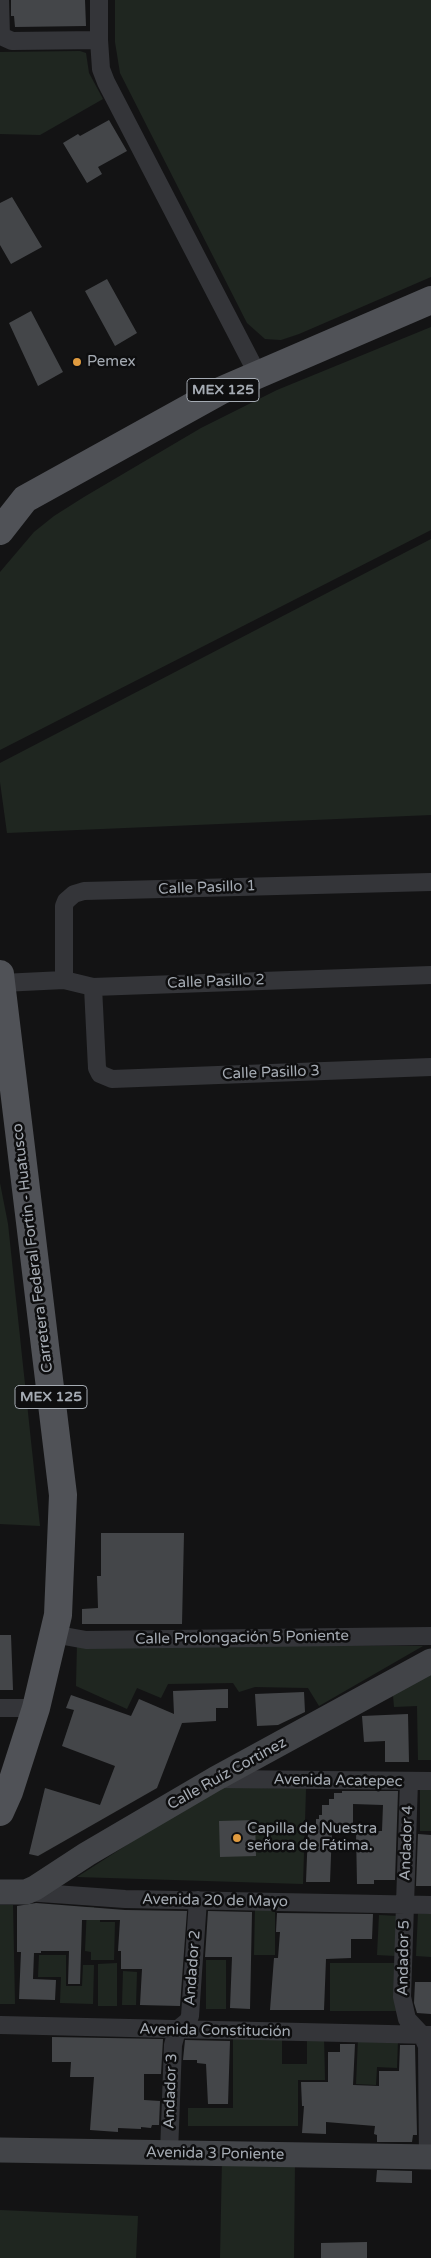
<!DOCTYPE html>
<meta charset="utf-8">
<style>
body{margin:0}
canvas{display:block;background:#131314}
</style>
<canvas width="431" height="2258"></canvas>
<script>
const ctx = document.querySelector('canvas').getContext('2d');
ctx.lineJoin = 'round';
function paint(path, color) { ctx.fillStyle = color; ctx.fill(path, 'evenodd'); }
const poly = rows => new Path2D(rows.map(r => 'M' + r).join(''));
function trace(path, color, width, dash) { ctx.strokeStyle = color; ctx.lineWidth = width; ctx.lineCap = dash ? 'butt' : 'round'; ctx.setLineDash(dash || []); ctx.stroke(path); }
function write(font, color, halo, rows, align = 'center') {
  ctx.font = font + ' "Varela Round",sans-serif'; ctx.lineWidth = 5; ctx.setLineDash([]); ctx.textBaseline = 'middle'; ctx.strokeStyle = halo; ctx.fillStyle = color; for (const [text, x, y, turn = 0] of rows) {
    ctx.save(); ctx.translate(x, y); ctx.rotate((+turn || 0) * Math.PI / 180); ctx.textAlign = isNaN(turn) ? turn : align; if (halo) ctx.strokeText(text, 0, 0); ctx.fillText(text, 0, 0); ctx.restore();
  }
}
paint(poly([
 [115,0,431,0,431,277,299,334,281,340,265,339,247,323,120,73,115,42],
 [80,51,86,53,89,73,103,99,40,135,0,134,0,52],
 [431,327,431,530,0,750,0,572,34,532,54,516,84,497,201,428,277,390],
 [431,539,431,815,7,833,0,782,0,763],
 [0,1183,8,1224,40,1526,0,1524],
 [77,1644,423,1646,319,1706,308,1688,255,1687,239,1692,233,1683,168,1684,161,1698,137,1688,127,1709,76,1686],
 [431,1673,431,1760,418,1760,417,1706,394,1707,393,1695],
 [420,1786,431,1786,431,1831,420,1831],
 [217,1787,306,1789,303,1884,77,1877],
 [0,1905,13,1905,15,2004,0,2004],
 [87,1907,94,1907,94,1915,100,1915,100,1922,115,1922,114,1960,91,1960,91,1952,85,1951],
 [255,1907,275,1907,275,1955,254,1955],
 [418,1913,431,1914,431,1957,416,1956],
 [379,1915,398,1916,396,1956,377,1955],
 [39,1955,66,1955,66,1986,82,1986,83,1965,94,1965,93,2004,60,2003,61,1977,38,1977],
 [206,1960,226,1960,226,2009,206,2009],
 [117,1963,117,2006,98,2006,98,1964],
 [330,1963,397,1963,397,2011,330,2011],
 [123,1971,137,1972,136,2005,122,2005],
 [307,2037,324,2037,325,2080,298,2080,298,2126,188,2126,188,2108,233,2108,233,2038,282,2038,282,2064,307,2064],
 [358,2039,398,2040,397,2068,377,2067,376,2085,356,2084],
 [222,2160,295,2161,294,2258,220,2258],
 [0,2210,138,2216,136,2258,0,2258]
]), '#1f2620');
paint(poly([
 [11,0,85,0,86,26,15,27,14,16,11,16],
 [109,120,127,151,98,167,102,174,87,183,63,143,78,134,80,136],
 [12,197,42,247,11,264,0,245,0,203],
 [107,279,137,333,115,346,85,291],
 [31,311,63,372,38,386,9,323],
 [101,1533,184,1533,182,1624,82,1624,82,1609,98,1608,97,1576,101,1576],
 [0,1635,11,1635,13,1690,0,1690],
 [228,1689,228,1708,216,1708,216,1721,182,1723,157,1788,38,1856,29,1854,45,1788,100,1805,115,1766,62,1746,74,1710,66,1708,71,1695,131,1716,139,1699,174,1714,173,1691],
 [304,1692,305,1712,278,1725,257,1726,255,1694],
 [408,1714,409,1762,385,1762,385,1741,364,1742,362,1716],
 [342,1791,398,1791,395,1880,374,1880,374,1884,357,1884,356,1831,382,1831,383,1805,353,1804,353,1830,332,1829,330,1882,306,1882,308,1831,316,1831,316,1819,319,1819,319,1815,322,1815,322,1805,329,1805,329,1799,334,1799,334,1793,342,1793],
 [255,1820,256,1856,220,1857,219,1821],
 [418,1834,431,1835,431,1886,416,1886],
 [36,1903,125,1910,187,1911,180,2006,140,2005,142,1969,121,1969,121,1951,118,1951,120,1920,82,1920,80,1984,68,1984,69,1951,41,1951,41,1953,34,1953,33,1979,56,1980,55,2000,19,1999,21,1952,17,1952,17,1906],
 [208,1911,252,1912,250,2009,230,2008,232,1957,205,1957],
 [277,1913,373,1914,372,1939,351,1939,351,1958,326,1959,324,2010,270,2010,274,1958,278,1958,280,1932,276,1932],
 [415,1982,431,1982,431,2014,417,2013,414,2003],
 [52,2037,163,2039,161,2074,144,2074,144,2100,160,2101,159,2125,152,2125,151,2128,141,2127,141,2129,118,2128,118,2132,90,2130,94,2077,70,2077,71,2062,52,2062],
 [185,2040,230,2041,228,2104,208,2104,206,2064,197,2063,197,2060,183,2060],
 [340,2044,355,2044,353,2085,379,2086,379,2071,399,2071,400,2045,415,2045,417,2135,413,2135,412,2142,377,2142,377,2135,374,2134,375,2126,326,2122,326,2134,302,2133,304,2106,302,2106,301,2082,328,2082,328,2052,340,2052],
 [377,2170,412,2171,412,2183,376,2182],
 [367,2242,367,2258,321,2258,321,2243]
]), '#444649');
trace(poly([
 [0,0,1,36,12,41,99,40],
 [99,0,99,40,101,69,106,82,258,375],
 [64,980,64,906,66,901,74,894,84,891,431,882],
 [2,983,64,980,93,987,431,975],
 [93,987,97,1068,100,1074,112,1079,431,1067],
 [53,1634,86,1640,431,1636],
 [0,1708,36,1708],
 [217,1779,431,1781],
 [409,1781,402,1997,407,2019,422,2035,427,2046,428,2157],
 [26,1892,125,1899,431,1905],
 [0,2025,431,2035],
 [169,2153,173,2045,177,2030,188,2021,190,2016,198,1900]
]), '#343539', 18);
trace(poly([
 [0,1892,26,1892,35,1888,87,1854,215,1779,431,1661],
 [0,2150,431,2157]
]), '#424448', 25);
trace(poly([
 [0,531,25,499,220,391,431,300],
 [0,974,63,1495,58,1615,36,1708,9,1792,0,1812]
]), '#505257', 28);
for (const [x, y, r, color] of [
 [77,362,5,"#e09b3f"],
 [237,1838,5,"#e09b3f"]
]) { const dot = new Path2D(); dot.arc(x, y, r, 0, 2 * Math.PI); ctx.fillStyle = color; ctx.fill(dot); trace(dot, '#0e0e0f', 2); }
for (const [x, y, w] of [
 [223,390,72],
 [51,1397,72]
]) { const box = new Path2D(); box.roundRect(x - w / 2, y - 11.5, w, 23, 4); ctx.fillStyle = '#0e0e0f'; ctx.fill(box); trace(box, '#a5abb3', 1); }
write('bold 14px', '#a5abb3', null, [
 ["MEX 125",223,390],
 ["MEX 125",51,1397]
]);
write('15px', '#a5abb3', '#0e0e0f', [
 ["Pemex",87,362],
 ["Capilla de Nuestra",247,1829],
 ["señora de Fátima.",247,1846]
], 'left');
write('15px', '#a5abb3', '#0e0e0f', [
 ["Calle Pasillo 1",207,888,-2],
 ["Calle Pasillo 2",216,982,-2],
 ["Calle Pasillo 3",271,1073,-2],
 ["Carretera Federal Fortín - Huatusco",33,1248,-97],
 ["Calle Prolongación 5 Poniente",242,1638,-1],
 ["Calle Ruíz Cortinez",227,1774,-29],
 ["Avenida Acatepec",338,1781,1],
 ["Andador 4",407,1843,-88],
 ["Avenida 20 de Mayo",215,1901,1],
 ["Andador 5",404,1958,-89],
 ["Andador 2",193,1968,-86],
 ["Avenida Constitución",215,2031,1],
 ["Andador 3",171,2091,-88],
 ["Avenida 3 Poniente",215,2154,1]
]);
</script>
